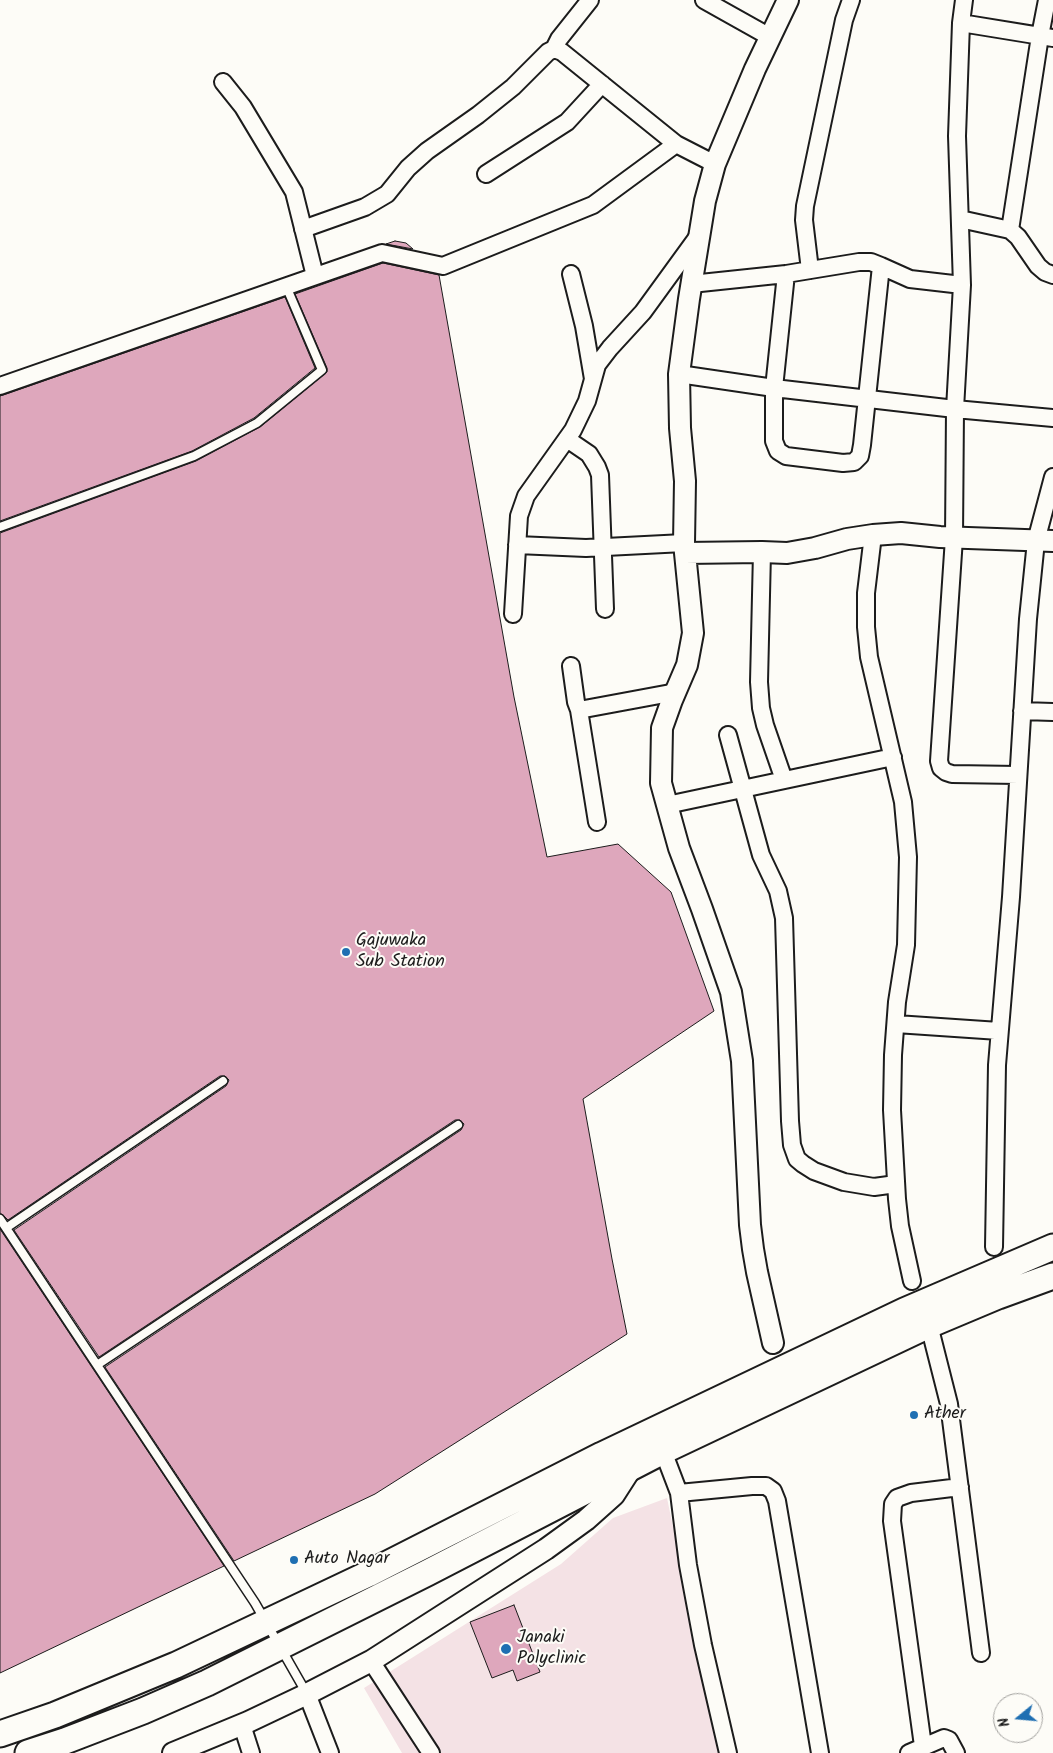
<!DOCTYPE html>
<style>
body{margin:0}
#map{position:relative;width:1053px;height:1753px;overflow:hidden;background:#fdfcf7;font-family:Kalam,sans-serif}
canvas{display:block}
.north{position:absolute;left:993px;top:1693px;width:50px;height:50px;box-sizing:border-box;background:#fdfcf7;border:1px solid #a3a29f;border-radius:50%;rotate:253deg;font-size:14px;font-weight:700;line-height:20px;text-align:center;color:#1c1c1c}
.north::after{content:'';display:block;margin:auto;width:18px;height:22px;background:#1f6fb2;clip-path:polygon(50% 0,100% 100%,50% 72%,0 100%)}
</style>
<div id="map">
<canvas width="1053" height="1753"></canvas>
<div class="north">N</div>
</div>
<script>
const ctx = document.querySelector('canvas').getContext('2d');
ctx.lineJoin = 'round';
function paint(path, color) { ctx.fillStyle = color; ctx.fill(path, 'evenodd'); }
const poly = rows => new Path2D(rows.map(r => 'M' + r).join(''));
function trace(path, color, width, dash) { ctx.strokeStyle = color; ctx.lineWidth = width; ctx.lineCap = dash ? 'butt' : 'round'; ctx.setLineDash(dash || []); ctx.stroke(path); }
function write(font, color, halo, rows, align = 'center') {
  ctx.font = font + ' Kalam,sans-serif'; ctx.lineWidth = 4; ctx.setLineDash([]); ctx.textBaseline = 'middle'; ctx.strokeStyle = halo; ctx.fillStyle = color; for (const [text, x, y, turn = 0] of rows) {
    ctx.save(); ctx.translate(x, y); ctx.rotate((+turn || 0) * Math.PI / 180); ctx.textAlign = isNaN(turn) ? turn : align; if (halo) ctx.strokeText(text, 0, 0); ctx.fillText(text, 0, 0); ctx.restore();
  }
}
paint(poly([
 [667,1498,720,1753,402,1753,364,1688,561,1564,613,1518]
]), '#f4e2e5');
const building = poly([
 [395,241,406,243,413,249,386,244,395,241],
 [383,263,439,275,514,697,547,857,618,844,671,892,714,1011,583,1099,612,1259,627,1334,375,1494,234,1561,105,1367,461,1130,464,1124,460,1120,455,1120,99,1357,14,1230,226,1086,229,1080,225,1076,220,1076,8,1220,4,1216,0,1213,0,533,196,461,260,427,327,372,327,368,295,294,383,263],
 [285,297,315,368,254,418,192,451,0,521,0,396,285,297],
 [0,1229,224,1566,0,1673,0,1229],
 [514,1605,540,1672,517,1681,513,1670,492,1678,470,1622,514,1605]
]);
paint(building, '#dea7bc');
trace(building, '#1c1c1c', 1);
const service = poly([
 [0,527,194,456,257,423,322,370,286,286],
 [0,1219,255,1603,307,1694],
 [6,1228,223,1081],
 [97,1365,458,1125]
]);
const minor = poly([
 [704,0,770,37],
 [964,0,961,23,957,136,962,285,955,409,954,538,939,761,941,768,946,772,952,774,1018,775],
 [961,23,1053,38],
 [554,49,559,39,590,0],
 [223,82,243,107,294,192,315,276],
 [486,174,567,122,602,84],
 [960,219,1010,230,1018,237,1038,266,1045,272,1053,275],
 [303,229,365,207,387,194,408,168,427,151,478,115,513,87,548,52,554,49,562,52,676,144],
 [1010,230,1040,36,1047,0],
 [810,270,804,220,805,206,844,20,851,0],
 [571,274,584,326,593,379],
 [786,274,774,388,774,441,778,451,786,456,843,463,854,462,860,456,862,445,881,266],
 [691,284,786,274,859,262,871,262,881,266,910,279,962,285],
 [679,374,774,388,955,409,1053,418],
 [0,386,382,253,443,266,593,205,676,144,715,164],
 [567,439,589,454,597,467,600,475,605,609],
 [873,535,866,593,866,627,869,657,903,802,908,857,906,945,897,1002,893,1055,892,1110,897,1199,900,1226,912,1281],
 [517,545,586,548,684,543],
 [762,552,759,682,761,708,765,725,784,780],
 [513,614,519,516,526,496,573,430,587,401,597,365,610,348,643,312,699,235],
 [571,666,576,702,579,710,676,692],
 [579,710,597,822],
 [1022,711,1053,712],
 [728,735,761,855,778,891,784,918,790,1121,792,1145,797,1159,803,1164,814,1171,844,1182,874,1187,896,1184],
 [667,805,893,757],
 [896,1024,999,1031],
 [994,1247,997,1065,1011,897,1028,619,1036,541,1053,477],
 [929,1325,949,1404,981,1653],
 [663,1451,679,1493,688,1565,703,1645,728,1753],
 [679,1493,752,1486,766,1486,773,1491,777,1501,820,1753],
 [371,1661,431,1753],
 [307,1694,330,1753],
 [242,1725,251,1753],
 [923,1746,892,1521,893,1504,897,1498,911,1493,960,1487],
 [909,1753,944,1738,949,1740,956,1753]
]);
const tertiary = poly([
 [685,553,762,552,787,553,815,548,847,539,873,535,901,533,940,537,1053,541],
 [773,1343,757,1272,753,1249,750,1225,742,1061,731,992,702,909,679,848,661,783,662,728,672,700,687,665,693,633,684,543,685,481,680,428,679,374,689,299,705,201,715,164,755,69,788,0],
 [173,1753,248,1722,307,1694,371,1661,546,1549,586,1520,614,1495,632,1467]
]);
const primary = poly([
 [0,1734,55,1715,176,1665,368,1574,602,1455,904,1311,1053,1247],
 [28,1753,65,1741,143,1711,207,1683,427,1573,663,1451,929,1325,998,1296,1053,1276]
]);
trace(service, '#1c1c1c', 11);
trace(minor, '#1c1c1c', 20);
trace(tertiary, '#1c1c1c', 24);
trace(primary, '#1c1c1c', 29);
trace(service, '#fdfcf7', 8);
trace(minor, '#fdfcf7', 16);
trace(tertiary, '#fdfcf7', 20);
trace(primary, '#fdfcf7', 25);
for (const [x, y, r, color] of [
 [346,952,5,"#1f6fb2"],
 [914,1415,5,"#1f6fb2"],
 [294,1560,5,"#1f6fb2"],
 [506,1649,6,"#1f6fb2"]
]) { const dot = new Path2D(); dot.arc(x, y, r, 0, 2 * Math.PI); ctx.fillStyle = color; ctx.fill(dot); trace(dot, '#fdfcf7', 2); }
write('18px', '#1c1c1c', '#fdfcf7', [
 ["Gajuwaka",356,942],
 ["Sub Station",356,963],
 ["Ather",924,1415],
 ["Auto Nagar",304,1560],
 ["Janaki",517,1639],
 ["Polyclinic",517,1660]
], 'left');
</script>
